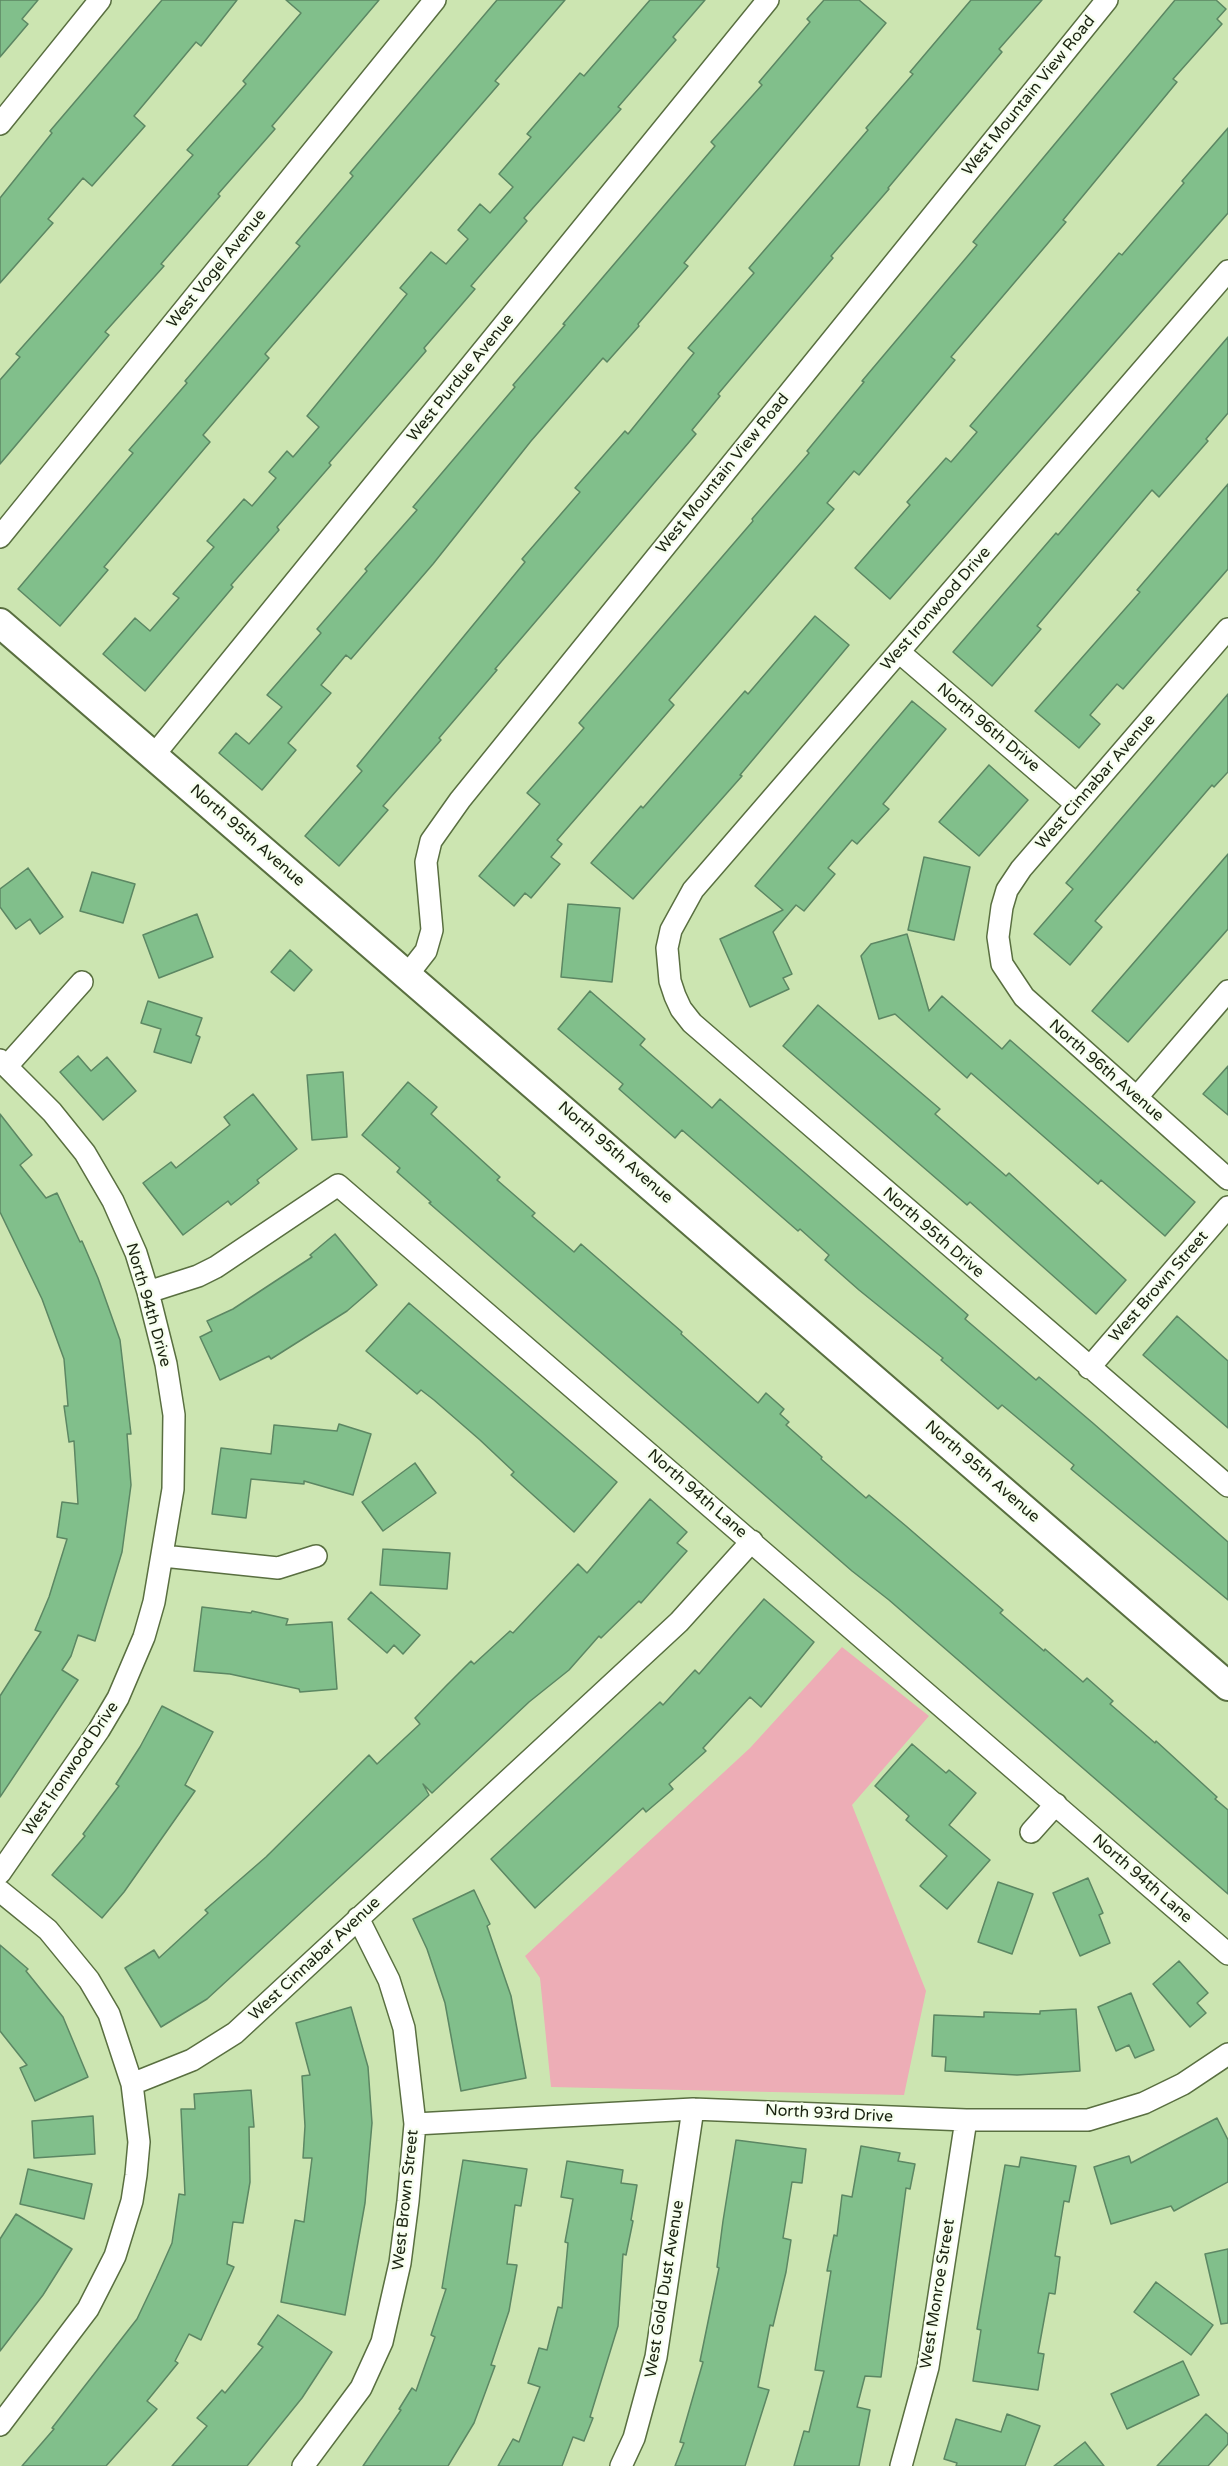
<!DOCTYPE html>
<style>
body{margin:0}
canvas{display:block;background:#cce5b1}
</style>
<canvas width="1228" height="2466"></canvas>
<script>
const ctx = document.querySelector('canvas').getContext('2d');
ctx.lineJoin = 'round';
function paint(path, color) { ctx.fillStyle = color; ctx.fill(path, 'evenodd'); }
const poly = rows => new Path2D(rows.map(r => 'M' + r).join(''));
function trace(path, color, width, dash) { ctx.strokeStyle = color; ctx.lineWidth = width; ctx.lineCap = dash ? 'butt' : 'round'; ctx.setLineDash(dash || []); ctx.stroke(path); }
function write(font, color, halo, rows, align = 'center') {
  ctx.font = font + ' "Varela Round",sans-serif'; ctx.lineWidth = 5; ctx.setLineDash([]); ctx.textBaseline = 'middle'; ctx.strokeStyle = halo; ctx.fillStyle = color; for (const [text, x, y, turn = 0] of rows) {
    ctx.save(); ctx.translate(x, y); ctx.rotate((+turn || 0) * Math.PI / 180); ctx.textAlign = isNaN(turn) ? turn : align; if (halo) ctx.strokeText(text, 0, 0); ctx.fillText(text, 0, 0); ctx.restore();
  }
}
paint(poly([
 [842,1647,929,1716,852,1805,926,1991,904,2095,551,2087,540,1978,525,1956,750,1748]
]), '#edadb6');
const building = poly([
 [0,0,38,0,22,19,28,24,0,57,0,0],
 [162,0,237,0,201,46,196,42,134,116,145,126,92,186,83,178,48,219,53,223,0,283,0,198,52,133,50,131,162,0],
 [286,0,379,0,272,126,275,129,218,194,220,196,161,264,164,266,105,332,109,335,0,464,0,380,20,357,16,354,193,155,187,150,246,84,243,81,301,13,286,0],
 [497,0,565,0,495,81,499,84,265,354,269,358,203,435,210,442,104,567,108,570,60,626,18,589,133,453,129,450,187,383,185,381,300,246,296,243,353,176,350,173,497,0],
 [650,0,705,0,673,37,676,40,618,107,621,109,524,218,527,221,471,286,475,289,424,348,426,351,329,463,331,465,277,527,279,530,231,585,233,587,145,691,103,654,135,618,150,631,179,598,173,594,214,547,207,541,244,499,252,506,276,478,269,472,287,451,293,457,319,427,307,416,407,294,400,288,431,252,446,264,468,239,458,230,480,204,490,213,513,187,499,174,531,137,527,134,580,73,584,76,650,0],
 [824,0,859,0,886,23,684,263,688,266,638,324,639,326,607,362,603,358,531,441,433,564,351,659,346,655,321,685,331,693,288,743,296,750,262,790,219,753,236,733,249,744,282,707,267,695,321,633,317,629,367,571,365,569,417,510,413,507,515,387,513,385,565,325,563,324,715,146,711,142,762,85,759,82,810,22,807,19,824,0],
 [971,0,1042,0,999,49,1002,52,888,188,889,189,831,256,833,258,718,394,720,396,692,430,696,434,495,669,497,670,439,738,441,740,383,806,388,810,339,866,305,836,362,771,357,766,525,562,522,559,580,492,575,488,625,431,628,434,694,353,688,348,754,273,749,268,868,130,866,128,913,74,910,72,971,0],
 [1175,0,1216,0,1226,9,1217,19,1222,24,1173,79,1177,82,1063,220,1066,222,951,357,955,360,859,475,854,471,827,503,834,509,669,700,674,705,557,840,562,844,551,857,560,864,531,898,525,893,514,906,479,876,540,804,527,793,584,728,579,723,753,521,752,519,809,453,807,451,864,382,862,381,977,245,973,242,1175,0],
 [1228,128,1228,213,890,599,855,568,910,505,907,502,946,458,951,462,977,432,970,426,1119,253,1122,255,1184,183,1182,181,1228,128],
 [1228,337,1228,413,1206,439,1208,441,1159,497,1152,490,1037,626,1041,629,992,686,953,652,1056,533,1058,535,1228,337],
 [1228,484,1228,569,1123,689,1117,684,1090,715,1100,724,1079,748,1035,711,1140,592,1137,590,1228,484],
 [815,616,849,645,740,775,742,776,633,899,591,863,641,806,643,808,745,691,748,694,815,616],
 [1228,694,1228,772,1214,787,1212,785,1095,921,1102,927,1070,965,1034,934,1073,889,1066,883,1228,694],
 [912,701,946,729,883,804,889,809,857,844,852,840,828,868,835,874,804,911,796,905,773,932,792,974,783,978,789,989,750,1007,720,939,783,910,755,886,912,701],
 [989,765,1028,800,979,856,939,822,989,765],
 [1228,854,1228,929,1128,1042,1092,1011,1228,854],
 [924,857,970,867,954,940,908,930,924,857],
 [28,868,63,917,40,934,30,919,16,929,0,907,0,889,28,868],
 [92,872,135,884,123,923,80,911,92,872],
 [568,904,620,908,612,982,561,977,568,904],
 [197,914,213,957,159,978,143,935,197,914],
 [907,934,929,1011,942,996,1002,1049,1010,1040,1195,1202,1165,1236,1101,1180,1098,1184,971,1073,967,1078,895,1014,879,1019,861,956,871,944,907,934],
 [290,950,312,970,294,991,271,972,290,950],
 [590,991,645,1039,640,1045,712,1108,720,1099,968,1315,965,1319,1036,1380,1039,1377,1094,1424,1228,1542,1228,1600,1071,1469,1074,1465,1002,1405,998,1409,941,1360,943,1358,859,1290,825,1260,829,1255,800,1229,798,1231,682,1130,675,1138,619,1089,623,1084,558,1029,590,991],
 [148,1001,202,1018,196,1035,200,1037,191,1063,154,1052,161,1029,141,1023,148,1001],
 [818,1005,940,1109,935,1114,1006,1176,1009,1173,1126,1280,1096,1314,970,1202,967,1205,783,1046,818,1005],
 [78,1056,91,1071,107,1057,136,1091,103,1120,60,1072,78,1056],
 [1228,1066,1228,1115,1203,1094,1228,1066],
 [343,1072,347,1137,312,1140,307,1075,343,1072],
 [408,1082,437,1107,431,1114,500,1177,497,1180,535,1213,532,1216,574,1252,581,1244,682,1332,681,1334,758,1403,766,1393,784,1409,780,1414,789,1422,786,1425,822,1457,821,1459,866,1498,869,1495,906,1526,1003,1610,1000,1613,1044,1651,1045,1649,1083,1682,1087,1678,1113,1701,1110,1704,1155,1743,1156,1741,1217,1797,1215,1799,1228,1810,1228,1894,889,1600,852,1571,429,1203,431,1202,397,1172,400,1168,362,1135,408,1082],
 [253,1094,297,1149,257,1180,259,1183,231,1205,228,1201,183,1235,143,1183,171,1162,176,1168,230,1125,224,1117,253,1094],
 [0,1114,32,1155,20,1165,46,1198,57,1193,80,1242,82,1241,98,1278,120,1340,131,1434,127,1434,131,1485,122,1552,95,1641,78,1635,71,1656,62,1670,78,1680,0,1797,0,1696,41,1632,35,1630,49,1597,67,1539,57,1537,62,1502,78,1504,74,1441,69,1442,64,1406,68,1406,64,1359,42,1299,0,1212,0,1114],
 [335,1234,377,1285,347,1311,271,1359,269,1356,220,1380,200,1337,212,1331,207,1321,233,1309,312,1257,310,1255,335,1234],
 [409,1303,617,1482,574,1532,511,1475,514,1472,480,1440,434,1400,421,1390,417,1394,366,1351,409,1303],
 [1177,1316,1228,1361,1228,1428,1143,1355,1177,1316],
 [339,1424,371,1434,353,1495,304,1481,304,1484,251,1479,246,1518,212,1514,221,1448,271,1454,274,1425,337,1431,339,1424],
 [415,1463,436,1493,383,1531,362,1502,415,1463],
 [650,1499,687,1532,677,1543,687,1551,641,1603,639,1601,601,1638,599,1636,569,1670,529,1702,432,1793,423,1784,429,1795,207,1999,161,2027,125,1968,154,1950,159,1958,208,1913,205,1910,266,1857,369,1755,377,1764,420,1724,415,1718,446,1686,471,1661,474,1664,510,1631,513,1633,578,1564,587,1573,650,1499],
 [383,1549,450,1553,447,1589,380,1585,383,1549],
 [371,1592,420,1635,403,1654,394,1645,387,1653,348,1619,371,1592],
 [764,1599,814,1642,761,1707,750,1697,703,1748,706,1751,669,1784,673,1789,646,1812,643,1808,535,1908,491,1859,660,1702,663,1705,695,1670,699,1674,764,1599],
 [202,1607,251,1613,252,1611,288,1619,286,1625,332,1622,337,1689,300,1692,299,1689,230,1674,194,1671,202,1607],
 [162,1706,213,1732,185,1785,195,1791,124,1892,102,1918,52,1875,85,1836,83,1834,119,1786,116,1784,140,1747,162,1706],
 [912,1744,946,1773,949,1770,976,1793,949,1825,990,1860,947,1909,920,1886,947,1856,906,1820,909,1816,875,1786,912,1744],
 [1088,1878,1103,1913,1099,1915,1110,1943,1080,1956,1053,1893,1088,1878],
 [998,1882,1033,1894,1012,1954,978,1942,998,1882],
 [474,1890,490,1924,487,1926,511,1996,526,2078,461,2091,445,2003,427,1949,413,1919,474,1890],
 [0,1945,28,1969,26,1971,63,2017,88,2077,35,2101,20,2068,27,2065,0,2031,0,1945],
 [1179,1961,1208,1993,1197,2003,1206,2013,1190,2027,1153,1984,1179,1961],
 [1131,1993,1154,2050,1135,2058,1129,2045,1116,2051,1098,2007,1131,1993],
 [351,2007,368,2067,372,2123,365,2203,345,2315,281,2302,295,2220,304,2222,312,2158,303,2158,305,2126,302,2076,310,2075,296,2023,351,2007],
 [1076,2009,1080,2071,1017,2075,945,2071,946,2057,932,2056,934,2015,984,2017,984,2012,1040,2014,1040,2011,1076,2009],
 [251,2090,254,2127,249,2127,250,2182,243,2223,233,2222,227,2264,234,2267,201,2340,189,2334,175,2361,178,2363,147,2401,157,2409,106,2466,22,2466,54,2429,52,2428,137,2319,156,2279,172,2243,179,2194,185,2195,181,2109,195,2109,194,2094,251,2090],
 [93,2116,95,2154,34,2158,32,2121,93,2116],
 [1217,2118,1228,2140,1228,2182,1174,2211,1171,2206,1111,2224,1094,2167,1129,2156,1131,2163,1217,2118],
 [736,2140,806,2149,802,2183,792,2182,783,2238,791,2240,786,2272,773,2326,770,2325,758,2387,769,2390,745,2466,675,2466,684,2443,680,2442,703,2362,700,2361,719,2268,717,2267,723,2221,736,2140],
 [861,2146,900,2153,898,2161,915,2164,910,2189,906,2188,881,2377,865,2376,857,2407,870,2410,859,2466,794,2466,804,2431,809,2432,824,2371,815,2370,831,2271,827,2271,834,2235,837,2236,842,2195,852,2197,861,2146],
 [1021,2157,1076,2166,1069,2202,1064,2201,1055,2256,1060,2257,1055,2294,1049,2293,1038,2353,1044,2354,1038,2390,973,2381,981,2330,977,2329,1005,2165,1019,2167,1021,2157],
 [463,2160,527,2169,521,2206,515,2205,507,2264,517,2265,509,2311,491,2365,495,2366,474,2423,448,2466,363,2466,401,2410,399,2409,412,2388,416,2391,435,2337,431,2335,446,2289,442,2288,463,2160],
 [567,2161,623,2170,621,2183,637,2185,631,2220,633,2221,626,2255,623,2254,618,2326,590,2417,593,2418,584,2441,573,2437,562,2466,498,2466,513,2439,519,2442,540,2387,528,2383,539,2348,547,2350,558,2307,562,2308,568,2243,565,2242,573,2199,561,2197,567,2161],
 [28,2169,92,2184,84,2219,20,2204,28,2169],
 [16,2214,72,2249,43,2295,0,2351,0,2239,16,2214],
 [1228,2249,1228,2323,1221,2324,1205,2254,1228,2249],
 [1156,2282,1213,2325,1191,2355,1134,2312,1156,2282],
 [278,2315,332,2352,302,2398,247,2466,172,2466,207,2426,197,2418,222,2390,225,2393,263,2347,258,2344,278,2315],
 [1183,2361,1199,2395,1127,2429,1111,2394,1183,2361],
 [1007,2414,1040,2426,1025,2466,956,2466,957,2463,944,2459,956,2419,1001,2432,1007,2414],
 [1206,2414,1228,2434,1228,2444,1208,2466,1157,2466,1206,2414],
 [1085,2442,1104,2466,1054,2466,1085,2442]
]);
paint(building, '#81bf8b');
trace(building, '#5c8763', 1.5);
const street = poly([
 [0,124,100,0],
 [1228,271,693,890,671,930,667,948,670,981,675,996,681,1009,692,1023,1228,1486],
 [0,537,435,0],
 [1228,629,1021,869,1007,890,1002,907,998,937,1002,964,1024,997,1228,1179],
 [899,652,1076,804],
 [154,755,768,0],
 [408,974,426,951,432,930,426,862,431,841,460,800,1107,0],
 [0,1060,52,1112,85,1153,113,1201,136,1253,148,1292,166,1364,174,1415,173,1489,154,1602,144,1637,118,1698,99,1730,0,1873],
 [7,1066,82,982],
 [1137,1097,1228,991],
 [148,1292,198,1276,216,1267,338,1185,1228,1954],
 [1089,1368,1228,1207],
 [163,1556,278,1568,316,1556],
 [1031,1832,1056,1804],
 [0,1891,48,1930,89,1980,109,2014,132,2084],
 [415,2124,693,2109,966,2120,1088,2120,1144,2103,1183,2084,1228,2054],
 [0,2425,88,2309,115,2256,132,2201,136,2175,139,2142,132,2084,192,2060,235,2033,679,1622,752,1541],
 [303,2466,361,2388,382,2342,400,2263,408,2201,415,2124,404,2028,389,1980,358,1918],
 [621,2466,634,2438,656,2357,693,2109],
 [901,2466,928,2367,966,2120]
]);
const secondary = poly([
 [0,623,1228,1686]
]);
trace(street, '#596f40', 24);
trace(secondary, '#596f40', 32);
trace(street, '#fff', 21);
trace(secondary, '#fff', 28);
write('16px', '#19220f', '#f7ffef', [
 ["West Mountain View Road",1029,96,-51],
 ["West Vogel Avenue",217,269,-51],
 ["West Purdue Avenue",461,378,-51],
 ["West Mountain View Road",723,474,-51],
 ["West Ironwood Drive",936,609,-49],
 ["North 96th Drive",988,728,40],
 ["West Cinnabar Avenue",1096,782,-49],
 ["North 95th Avenue",247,836,41],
 ["North 96th Avenue",1106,1071,41],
 ["North 95th Avenue",615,1153,41],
 ["North 95th Drive",933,1233,41],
 ["West Brown Street",1159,1287,-49],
 ["North 94th Drive",148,1305,74],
 ["North 95th Avenue",982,1472,41],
 ["North 94th Lane",697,1494,41],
 ["West Ironwood Drive",71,1769,-56],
 ["North 94th Lane",1142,1879,41],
 ["West Cinnabar Avenue",315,1959,-43],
 ["North 93rd Drive",829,2114,3],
 ["West Brown Street",406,2200,-84],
 ["West Gold Dust Avenue",665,2289,-81],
 ["West Monroe Street",938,2294,-81]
]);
</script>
